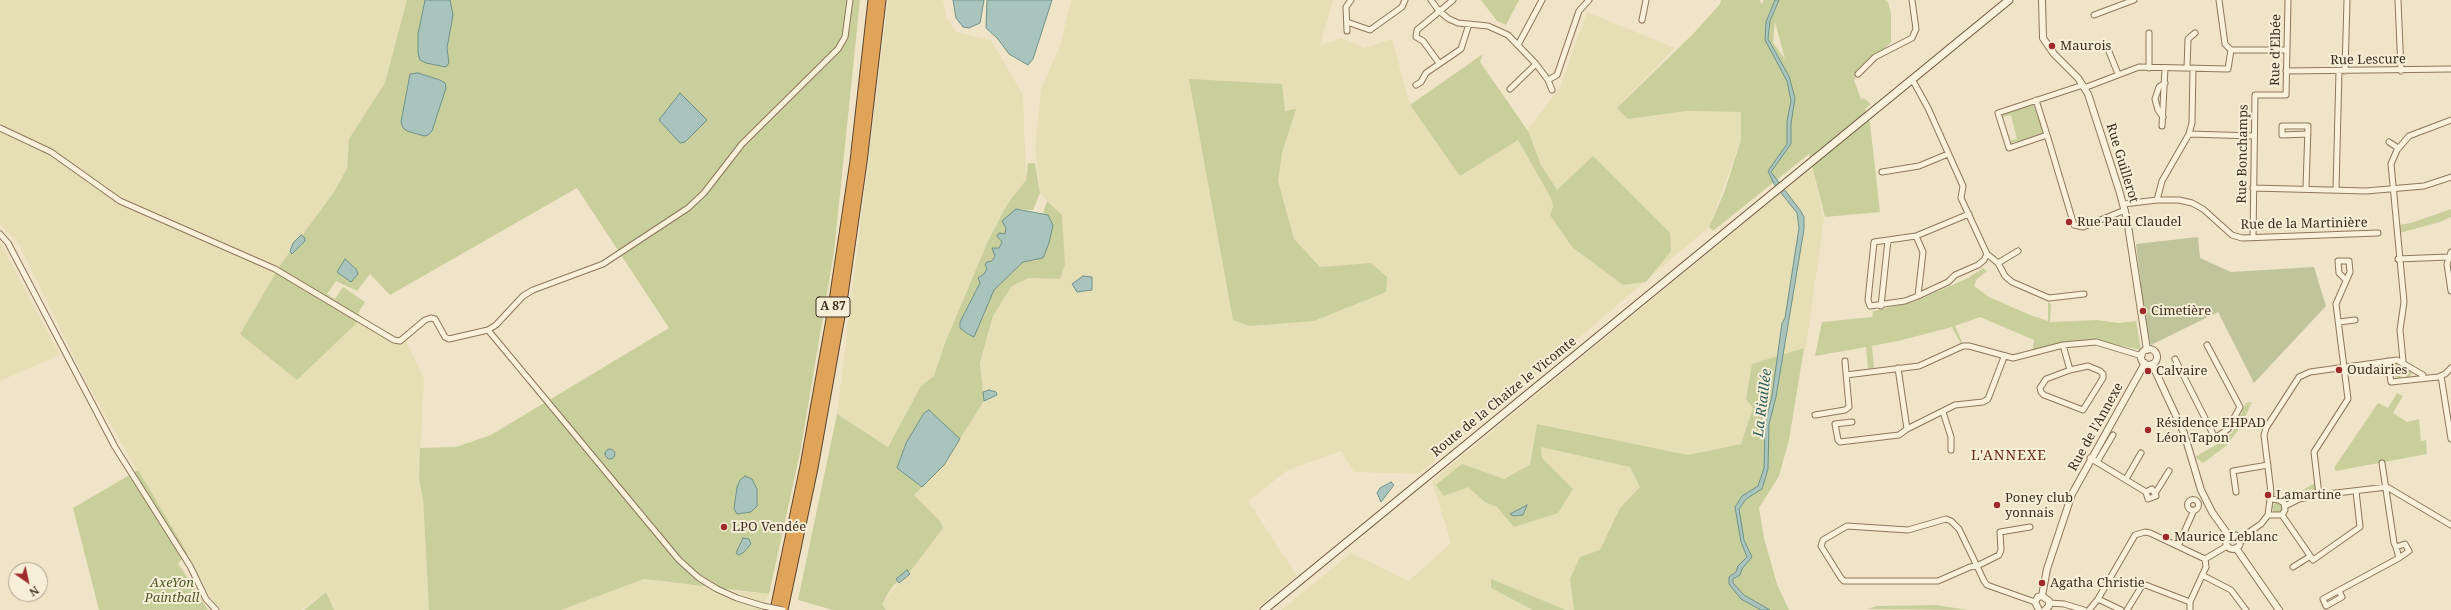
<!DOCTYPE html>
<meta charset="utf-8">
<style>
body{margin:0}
#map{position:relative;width:2451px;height:610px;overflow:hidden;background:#f0e4c8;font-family:"Noto Serif",serif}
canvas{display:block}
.north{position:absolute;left:8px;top:562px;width:40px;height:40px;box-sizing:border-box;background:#f7eed8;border:1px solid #ada18e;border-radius:50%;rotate:146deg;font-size:11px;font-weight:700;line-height:16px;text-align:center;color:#3d2e20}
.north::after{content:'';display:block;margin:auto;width:14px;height:18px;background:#9e2a2b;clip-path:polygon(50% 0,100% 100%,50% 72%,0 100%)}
</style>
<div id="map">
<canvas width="2451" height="610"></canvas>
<div class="north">N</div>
</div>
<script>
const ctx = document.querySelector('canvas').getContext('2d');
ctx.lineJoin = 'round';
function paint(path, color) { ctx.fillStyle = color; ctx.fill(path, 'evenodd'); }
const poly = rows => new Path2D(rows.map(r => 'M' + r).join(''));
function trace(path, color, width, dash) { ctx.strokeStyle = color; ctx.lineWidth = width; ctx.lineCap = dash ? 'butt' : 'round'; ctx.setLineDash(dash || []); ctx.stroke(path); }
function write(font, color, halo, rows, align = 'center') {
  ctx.font = font + ' "Noto Serif",serif'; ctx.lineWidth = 4; ctx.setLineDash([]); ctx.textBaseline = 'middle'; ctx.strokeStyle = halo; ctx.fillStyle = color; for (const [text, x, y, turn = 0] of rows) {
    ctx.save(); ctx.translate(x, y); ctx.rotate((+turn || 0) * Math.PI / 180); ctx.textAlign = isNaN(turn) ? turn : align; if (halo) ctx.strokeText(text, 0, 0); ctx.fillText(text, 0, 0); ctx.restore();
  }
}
paint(poly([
 [0,0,413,0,378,108,334,192,281,264,297,380,362,318,406,341,424,379,419,480,423,499,429,610,333,610,326,592,301,610,221,610,211,598,85,380,18,242,0,225],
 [888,0,943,0,946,17,956,32,991,40,1023,95,1026,180,1008,203,934,376,887,447,837,414],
 [1071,0,1333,0,1320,46,1341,38,1364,48,1392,39,1410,105,1460,176,1528,130,1560,87,1587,12,1675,48,1618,107,1628,119,1686,111,1741,112,1741,140,1709,227,1419,474,1354,472,1341,451,1288,470,1248,501,1297,576,1255,610,886,610,882,604,942,528,914,495,944,465,984,401,980,365,993,316,1012,286,1029,278,1060,279,1062,216,1040,193,1035,147,1041,90,1061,43],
 [1812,167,1824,219,1806,347,1752,365,1753,408,1741,444,1688,455,1637,445,1631,467,1640,487,1620,508,1574,610,1281,610,1351,553,1409,581,1451,543,1432,481],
 [0,242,60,355,0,381],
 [644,579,728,590,769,594,760,610,561,610]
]), '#e6deb5');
paint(poly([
 [407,0,860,0,834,252,800,453,769,594,644,579,561,610,429,610,423,499,419,480,420,448,456,447,491,435,669,328,577,188,390,295,370,274,357,291,336,281,327,294,335,299,343,287,365,302,358,313,362,318,297,380,240,334,281,264,334,192,347,168,349,139,385,83],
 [1481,0,1519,0,1506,25,1497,21],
 [1721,0,1760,0,1761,4,1764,0,1885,0,1888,2,1891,13,1891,42,1854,80,1861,99,1864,98,1871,104,1865,109,1870,123,1880,212,1825,217,1809,154,1713,231,1709,227,1724,193,1741,140,1741,112,1686,111,1628,119,1617,108,1694,33,1720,4],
 [1775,22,1785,59,1773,43],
 [1483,54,1480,62,1528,131,1541,165,1557,190,1593,156,1670,233,1671,251,1646,282,1623,285,1572,247,1550,215,1553,207,1551,198,1518,140,1460,176,1410,105],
 [1189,79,1282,84,1285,111,1296,109,1282,153,1278,181,1294,239,1320,267,1371,263,1387,277,1386,292,1314,321,1249,326,1233,320],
 [2033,104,2043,130,2042,134,2011,143,2011,140,2017,139,2011,115,2003,117,2002,115],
 [1028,163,1035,163,1040,193,1033,210,1016,209,1002,242,960,322,960,328,968,334,993,290,1023,262,1037,260,1048,215,1043,213,1047,201,1062,215,1065,265,1060,279,1029,278,1012,286,993,316,980,363,984,401,960,439,929,410,924,413,906,443,897,468,922,487,914,495,940,521,943,528,912,569,892,587,882,604,886,610,833,610,798,600,837,414,888,447,921,386,934,376,945,343,989,239,1008,203,1026,180],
 [2451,209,2451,217,2440,222,2399,233,2398,225,2411,223],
 [1983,268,1987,271,1977,279,1974,286,1989,297,2030,315,2048,321,2048,302,2051,304,2050,322,2097,320,2119,323,2136,321,2141,350,2089,339,2070,341,2032,352,2034,340,1980,317,1955,326,1962,342,1961,344,1952,327,1898,341,1872,346,1874,368,1868,369,1866,347,1815,356,1822,322,1872,317,1873,311,1914,302,1968,278],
 [1804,348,1789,440,1779,476,1759,508,1764,538,1777,584,1789,610,1574,610,1570,579,1580,557,1600,550,1620,508,1640,487,1630,467,1541,447,1542,458,1573,489,1558,513,1514,527,1497,507,1485,502,1468,487,1444,496,1436,485,1462,464,1504,479,1530,465,1537,424,1688,455,1741,444,1753,408,1746,399,1752,364],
 [2397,361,2413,371,2409,378,2406,378,2406,374,2400,375,2401,379,2394,376,2397,373,2396,368,2392,368,2392,364],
 [2397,393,2403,396,2393,413,2407,422,2419,419,2421,441,2426,440,2427,454,2336,471,2334,468,2378,403,2388,408],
 [2252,402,2240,428,2226,446,2203,463,2195,457,2219,443,2232,433,2246,403],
 [138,470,188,554,178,563,208,610,99,610,73,508],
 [2315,483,2316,490,2314,492,2312,489,2306,490,2305,493,2302,494,2301,491],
 [2298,492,2299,498,2286,503,2275,495],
 '2272.5 508a5.5 5.5 0 1 1 11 0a5.5 5.5 0 1 1-11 0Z',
 [1491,579,1566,610,1533,610,1491,588],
 [326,592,334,610,304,610],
 [1936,605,1968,610,1867,609,1876,606]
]), '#c9cf9b');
paint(poly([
 [2198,237,2200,258,2231,272,2314,267,2326,306,2254,383,2218,312,2151,345,2145,320,2136,244]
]), '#bfc49a');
const water = poly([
 [425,0,450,0,453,15,447,48,449,63,446,67,426,63,420,60,418,53,418,34,425,0],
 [953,0,984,0,980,23,969,28,963,27,956,18,953,0],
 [987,0,1052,0,1033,59,1028,65,1009,54,998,39,986,28,987,0],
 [1775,0,1779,0,1770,21,1768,39,1789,76,1795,98,1791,124,1791,144,1771,172,1800,210,1804,217,1804,229,1776,397,1769,424,1768,469,1762,489,1746,499,1739,509,1744,540,1752,557,1742,569,1740,575,1733,579,1733,583,1744,595,1770,610,1761,610,1741,599,1729,584,1729,577,1736,572,1738,566,1747,557,1741,542,1735,507,1742,496,1758,486,1764,468,1765,423,1772,396,1782,323,1785,318,1799,228,1797,213,1774,184,1768,171,1787,144,1787,121,1791,101,1787,81,1765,40,1766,22,1775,0],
 [418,73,440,80,445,83,446,88,432,131,428,135,424,136,407,131,403,128,401,122,410,74,418,73],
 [680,93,707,120,685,142,680,143,659,120,680,93],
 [1016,209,1048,215,1053,225,1049,243,1043,258,1023,262,994,290,974,337,968,334,960,328,960,322,980,283,978,278,984,274,987,269,985,264,987,262,992,261,995,256,992,248,999,248,1002,242,997,236,999,233,1005,234,1006,228,1002,221,1016,209],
 [301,235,305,238,305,241,292,254,290,251,293,243,301,235],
 [345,259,356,269,358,274,351,282,337,272,345,259],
 [1083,276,1092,277,1092,290,1077,292,1072,284,1083,276],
 [989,390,996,392,997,395,984,401,983,392,989,390],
 [929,410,960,439,944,465,922,487,897,468,906,443,924,413,929,410],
 '605 454a5 5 0 1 1 10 0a5 5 0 1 1-10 0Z',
 [745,476,752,479,757,489,757,506,751,512,737,514,734,509,737,487,740,480,745,476],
 [1391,482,1394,485,1381,502,1377,493,1380,488,1391,482],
 [1527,505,1523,515,1513,516,1510,514,1527,505],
 [743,538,749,539,751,544,743,553,739,555,736,553,743,538],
 [907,570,910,574,899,583,896,579,907,570]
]);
paint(water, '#a9c4bc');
trace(water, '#6f938a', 1);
const minor = poly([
 [1431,0,1439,11,1449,19,1458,23,1488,26,1508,35,1536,64,1548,80,1552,90],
 [2219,0,2225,44,2231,50],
 [2398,0,2401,71],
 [2094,15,2134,0],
 [1642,20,1646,0],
 [1347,22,1370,30,1402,7,1405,0],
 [1347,31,1346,7,1351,0],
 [2149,33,2149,68],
 [1518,45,1542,0],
 [2108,49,2118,74],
 [1439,63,1423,41,1416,37,1417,30,1453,0],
 [2187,68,2188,39,2195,33],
 [2286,71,2451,69],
 [2345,71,2347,0],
 [1858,74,1875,57,1912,38,1916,29,1912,0],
 [1912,79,1928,108,1963,186,1961,198,1987,254],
 [1548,80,1557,75,1579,11,1589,0],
 [1416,85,1421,82,1426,73,1461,49,1469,24],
 [2084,88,2139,67,2228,69,2231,50,2287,50],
 [1510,89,1536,64],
 [2036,100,2047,135,2009,148,1998,113,2083,85],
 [2163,117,2158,110,2155,99,2159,87,2165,83],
 [2162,126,2165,68],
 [0,128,51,152,120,201,275,269,394,340,400,341,425,320,431,318,435,319,445,337,449,339,488,330,496,325,523,296,533,290,603,264,688,208,704,193,742,144,838,49,845,37,850,0],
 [2189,134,2254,136],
 [2047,135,2074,225,2083,227,2125,210],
 [2389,142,2398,148],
 [1882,172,1919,166,1948,154],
 [2253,188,2366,191,2424,186,2451,177],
 [2306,188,2308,126,2282,126,2282,135,2308,134],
 [2336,189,2339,71],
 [2157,200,2162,181,2189,134,2192,123,2193,68],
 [2124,204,2157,200,2179,200,2192,203,2203,209,2232,235,2242,238,2378,233],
 [0,234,8,243,115,447,190,566,206,599,216,610],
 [1916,236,1874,242,1868,300,1870,306,1905,301,1918,296,1948,282,1955,275,1978,265,1984,260,1987,254],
 [2253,238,2255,95,2286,95,2288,0],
 [2451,252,2447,264,2451,291],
 [1987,254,1998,263,2005,276,2012,282,2049,298,2084,294],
 [2398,259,2448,257],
 [1998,263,2018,251],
 [1918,296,1923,252,1916,236,1969,214],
 [1881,306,1888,240],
 [2339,322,2355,320],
 [488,330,679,560,699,578,717,589,737,598,763,606],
 [2063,345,2070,370,2046,379,2040,388,2041,392,2044,395,2083,410,2103,378,2103,374,2100,371,2088,366,2070,370],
 [2175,359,2215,438,2228,429,2240,407,2207,345],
 [2388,361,2391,382,2438,377,2445,374,2451,368],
 [2403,361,2400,330,2404,302,2391,164,2397,150,2409,136,2451,120],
 [1898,368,1907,429,1955,405,1983,402,1988,399,2004,357],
 [1846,375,1919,366,1963,346,1969,346,2013,358,2063,345,2096,342,2142,356],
 [2441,376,2451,439],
 [1943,412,1951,437,1951,450],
 [1815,415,1845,410,1849,407,1845,361],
 [1852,422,1835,424,1838,440,1840,442,1899,435,1907,429],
 [2090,458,2146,492,2148,499,2156,496,2152,489,2146,492],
 [2097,462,2113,435],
 [2382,463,2394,543,2396,547,2405,544,2409,551,2399,558],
 [2126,479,2141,453],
 [2156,492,2169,471],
 [2236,492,2233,471,2268,465],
 [2319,495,2314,452,2348,399,2336,304,2350,272,2349,261,2338,261,2339,273,2346,280],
 '2187.5 505a5.5 5.5 0 1 1 11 0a5.5 5.5 0 1 1-11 0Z',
 [2285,506,2299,499,2319,495,2387,487,2451,525],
 [2268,515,2282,515,2285,510,2284,503,2279,500,2271,499],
 [2282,515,2313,560,2360,527,2356,491],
 [2030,527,2000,532,2001,550,1999,555,1977,566,1970,567,1938,581,1844,581,1841,578,1821,546,1823,540,1847,526,1908,530,1946,519,1951,521,1959,529,1977,566,1984,581,1987,585,2035,602],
 [2239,539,2261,524,2268,515,2271,492,2264,435,2266,428,2299,377,2310,372,2397,360,2423,375,2423,378],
 [2178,546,2194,510],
 [2293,567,2309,557],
 [2202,575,2231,590,2246,610],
 [2339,591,2342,597,2326,606,2323,599,2399,558,2396,547],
 [2098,599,2121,610],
 [2050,603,2064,604,2084,610],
 [2089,610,2098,599,2135,535,2145,532,2150,533,2205,559,2227,546],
 [2127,610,2143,584,2190,602],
 [2190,610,2190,602,2206,567,2205,559]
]);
const tertiary = poly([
 [2042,0,2043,38,2054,54,2078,78,2088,94,2119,190,2127,219,2147,350],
 '2141 357a8 8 0 1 1 16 0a8 8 0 1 1-16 0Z',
 [2152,364,2184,433,2201,490,2212,512,2229,536],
 '2226 542a7 7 0 1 1 14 0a7 7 0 1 1-14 0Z',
 [2236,548,2279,610],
 [2042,596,2047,569,2072,494,2145,363],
 [2039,610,2035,602,2038,597,2042,596,2049,601,2049,606,2045,610]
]);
const secondary = poly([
 [1264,610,2009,0]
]);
const motorway = poly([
 [775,610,805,466,832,314,855,161,873,0],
 [783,610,813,468,840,316,862,162,881,0]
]);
trace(minor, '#8d765c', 7);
trace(tertiary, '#8d765c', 8);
trace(secondary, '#6f573f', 9);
trace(motorway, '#5b4430', 11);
trace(minor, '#faf1dc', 5);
trace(tertiary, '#faf1dc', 6);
trace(secondary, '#faf1dc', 7);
trace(motorway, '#e0a458', 9);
const minorBridge = poly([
 [763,606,783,610]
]);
trace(minorBridge, '#8d765c', 7, []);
trace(minorBridge, '#faf1dc', 5);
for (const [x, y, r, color] of [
 [2052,46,4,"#9e2a2b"],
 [2069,222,4,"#9e2a2b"],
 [2143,311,4,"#9e2a2b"],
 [2339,370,4,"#9e2a2b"],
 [2148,371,4,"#9e2a2b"],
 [2148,430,4,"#9e2a2b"],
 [2268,495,4,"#9e2a2b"],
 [1997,505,4,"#9e2a2b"],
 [724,527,4,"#9e2a2b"],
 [2166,537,4,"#9e2a2b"],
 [2042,583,4,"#9e2a2b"]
]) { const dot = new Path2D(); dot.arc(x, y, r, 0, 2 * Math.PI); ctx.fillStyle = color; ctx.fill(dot); trace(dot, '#f7eed8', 1.5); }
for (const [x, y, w] of [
 [833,307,34]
]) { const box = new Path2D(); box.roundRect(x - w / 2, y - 10, w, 20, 3); ctx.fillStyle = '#f7eed8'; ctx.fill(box); trace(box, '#3d2e20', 1); }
write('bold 12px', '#3d2e20', null, [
 ["A 87",833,307]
]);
write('13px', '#3d2e20', '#f7eed8', [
 ["Maurois",2060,46],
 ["Rue Paul Claudel",2077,222],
 ["Cimetière",2151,311],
 ["Oudairies",2347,370],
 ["Calvaire",2156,371],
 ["Résidence EHPAD",2156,423],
 ["Léon Tapon",2156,438],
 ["Lamartine",2276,495],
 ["Poney club",2005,498],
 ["yonnais",2005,513],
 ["LPO Vendée",732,527],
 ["Maurice Leblanc",2174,537],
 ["Agatha Christie",2050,583]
], 'left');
write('13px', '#3d2e20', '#f7eed8', [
 ["Rue d'Elbée",2276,50,-89],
 ["Rue Lescure",2368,60,-1],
 ["Rue Bonchamps",2243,154,-89],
 ["Rue Guillerot",2122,163,73],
 ["Rue de la Martinière",2304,224,-1],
 ["Route de la Chaize le Vicomte",1504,397,-39],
 ["Rue de l'Annexe",2096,427,-61]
]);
write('italic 13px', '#4d5a26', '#f7eed8', [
 ["AxeYon",172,583],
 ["Paintball",172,598]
]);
write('italic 14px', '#2f5d5a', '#f7eed8', [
 ["La Riaillée",1763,403,-83]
]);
ctx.letterSpacing = '1px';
write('14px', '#6b2e1e', '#f7eed8', [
 ["L'ANNEXE",2009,456]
]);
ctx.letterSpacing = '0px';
</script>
